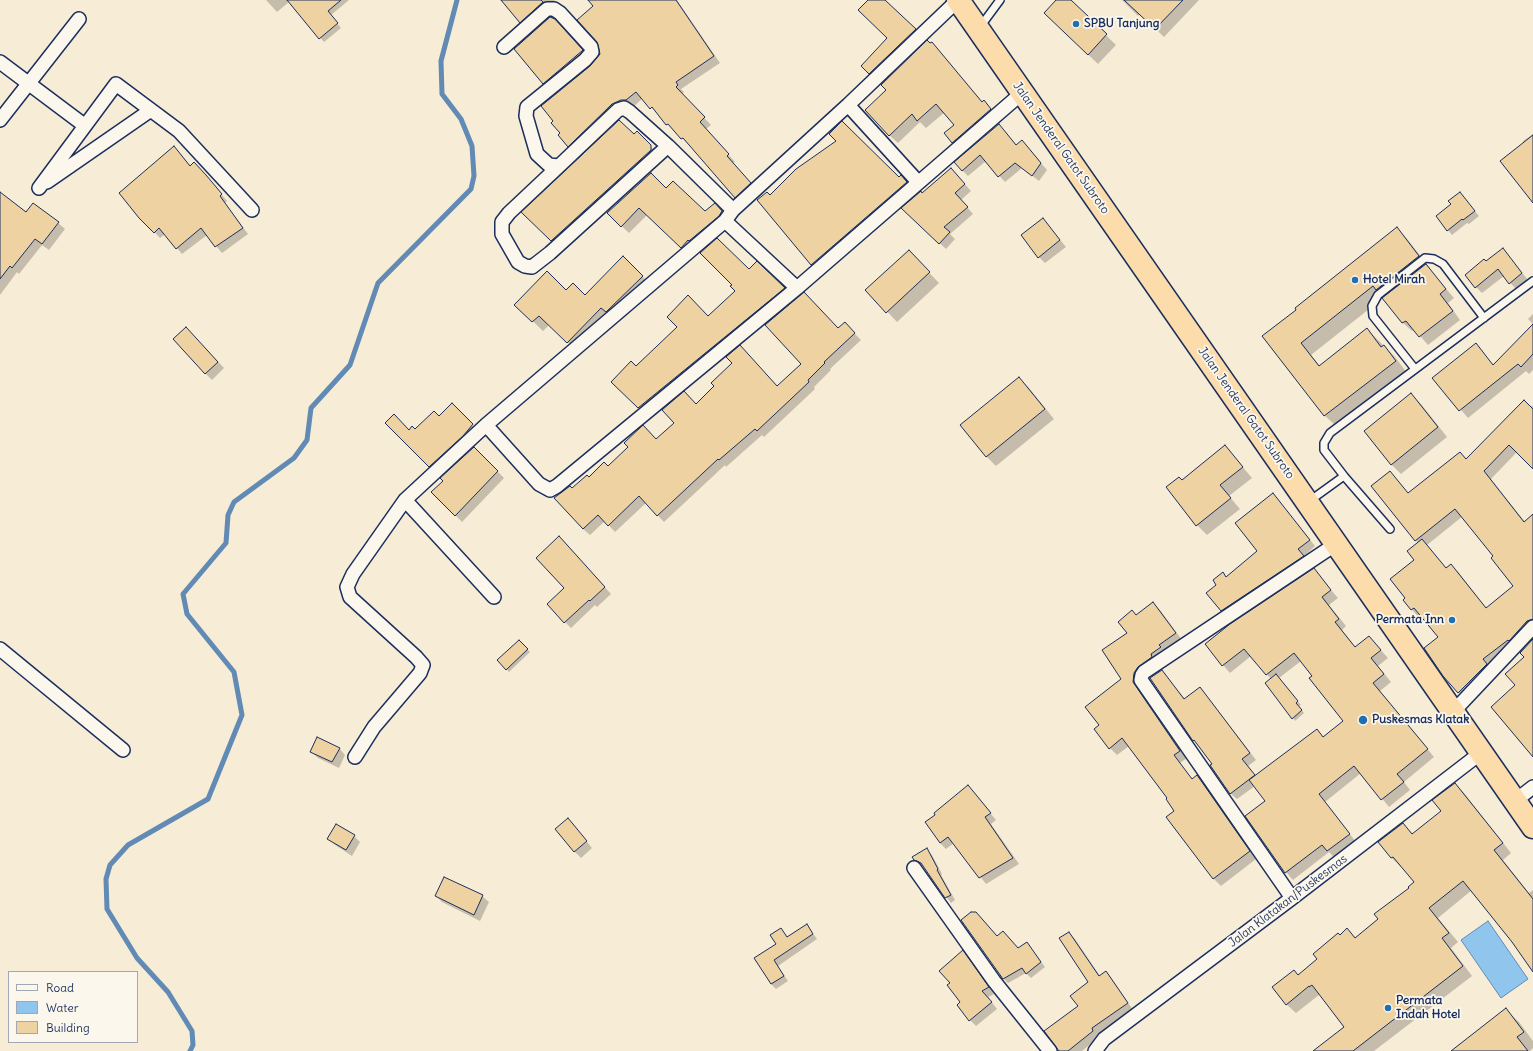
<!DOCTYPE html>
<style>
body{margin:0}
#map{position:relative;width:1533px;height:1051px;overflow:hidden;background:#f7ecd6;font-family:Delius,sans-serif}
canvas{display:block}
.legend{position:absolute;left:8px;top:971px;width:130px;height:72px;box-sizing:border-box;background:#fbf7ec;border:1px solid #a1a7b3;margin:0;padding:5px 7px;list-style:none;font-size:12px;color:#1b2f5e}
.legend li{display:flex;align-items:center;gap:8px;height:20px}
.legend b{width:20px;border:1px solid #a1a7b3}
</style>
<div id="map">
<canvas width="1533" height="1051"></canvas>
<ul class="legend">
<li><b style="height:5px;background:#fbf7ec"></b>Road</li>
<li><b style="height:11px;background:#90c6ee"></b>Water</li>
<li><b style="height:11px;background:#eed2a2"></b>Building</li>
</ul>
</div>
<script>
const ctx = document.querySelector('canvas').getContext('2d');
ctx.lineJoin = 'round';
function paint(path, color) { ctx.fillStyle = color; ctx.fill(path, 'evenodd'); }
const poly = rows => new Path2D(rows.map(r => 'M' + r).join(''));
function trace(path, color, width, dash) { ctx.strokeStyle = color; ctx.lineWidth = width; ctx.lineCap = dash ? 'butt' : 'round'; ctx.setLineDash(dash || []); ctx.stroke(path); }
function write(font, color, halo, rows, align = 'center') {
  ctx.font = font + ' Delius,sans-serif'; ctx.lineWidth = 3.5; ctx.setLineDash([]); ctx.textBaseline = 'middle'; ctx.strokeStyle = halo; ctx.fillStyle = color; for (const [text, x, y, turn = 0] of rows) {
    ctx.save(); ctx.translate(x, y); ctx.rotate((+turn || 0) * Math.PI / 180); ctx.textAlign = isNaN(turn) ? turn : align; if (halo) ctx.strokeText(text, 0, 0); ctx.fillText(text, 0, 0); ctx.restore();
  }
}
const water = poly([
 [1488,921,1528,979,1501,998,1461,940,1488,921]
]);
paint(water, '#90c6ee');
trace(water, '#618ab4', 1);
paint(poly([
 [266,0,349,0,331,15,341,28,324,42,289,2,277,12],
 [502,0,555,0,527,29],
 [588,0,677,0,720,63,681,89,684,92,682,94,711,125,706,129,735,162,733,163,757,190,742,204,690,144,689,145,675,130,674,131,643,98,633,107,629,107,575,153,568,146,561,133,601,55,594,7],
 [869,0,883,0,924,39,879,82,862,66,888,39],
 [1058,0,1070,0,1116,45,1098,64,1055,23],
 [1122,0,1199,0,1164,37,1140,14,1138,16],
 [561,26,588,57,550,89,544,83],
 [932,43,982,102,984,101,999,118,961,150,946,133,956,125,945,112,926,128,920,122,898,143,889,135,887,90],
 [1005,131,1017,146,1028,148,1047,170,1039,181,1022,168,1005,182,986,161,968,176,962,170],
 [637,133,657,153,558,247,523,212],
 [1533,134,1533,161,1523,141],
 [180,153,191,167,212,183,227,201,225,203,248,234,222,253,207,235,182,254,165,234,160,238,140,217],
 [957,175,971,191,961,200,973,214,950,234,955,239,946,249,909,215,922,194],
 [901,177,908,184,818,272,758,200,899,179],
 [666,189,705,213,715,205,729,219,689,254,647,215,629,233,608,213],
 [0,194,26,213,58,223,65,229,49,250,42,245,19,274,17,272,0,295],
 [1464,198,1479,216,1469,224,1467,223,1452,235,1448,230],
 [1043,219,1066,247,1045,263,1039,257],
 [1397,228,1408,240,1430,268,1429,269,1454,298,1448,303,1460,320,1428,345,1414,329,1412,331,1403,323,1383,298,1311,355,1320,366,1367,329,1395,357,1407,373,1336,426,1324,415,1263,337],
 [1503,249,1528,280,1516,289,1504,276,1482,293,1476,287,1486,262],
 [623,257,652,286,578,352,549,325,543,331,516,305,566,291,585,296],
 [918,261,939,283,897,322,867,290],
 [749,270,784,289,791,295,646,415,612,382,708,317,736,291],
 [1533,314,1533,324,1528,319],
 [845,324,861,340,830,369,831,370,814,387,815,389,764,437,762,435,726,467,725,465,664,522,646,503,615,532,605,521,590,535,583,529,572,490,589,478,656,440,696,405,778,387],
 [1533,325,1533,370,1529,374,1526,371,1468,418,1434,378,1475,345,1494,366],
 [186,328,224,368,212,380,205,373],
 [1019,378,1029,388,1054,419,996,466,986,456],
 [1411,395,1421,404,1447,437,1401,474,1391,464],
 [452,405,478,431,435,472,386,423,409,431,415,431,439,418],
 [1533,405,1533,468,1517,452,1491,479,1525,522,1533,516,1533,621,1466,700,1444,675,1439,637,1422,616,1419,618,1404,600,1407,598,1418,543,1373,486,1390,472,1409,494,1460,453,1467,460],
 [1463,516,1495,556,1514,587,1487,609,1459,573,1451,565,1446,569,1427,545],
 [1225,446,1252,478,1229,496,1240,509,1207,535,1197,525,1167,488,1182,481],
 [474,448,504,478,462,522,433,492],
 [1273,494,1315,546,1304,556,1309,562,1227,617,1221,611,1227,578,1259,551],
 [566,544,611,594,597,607,595,605,571,628,565,622],
 [1314,570,1338,598,1329,605,1346,626,1342,630,1356,648,1369,637,1388,658,1378,666,1391,682,1380,691,1434,757,1404,782,1410,790,1389,807,1361,773,1325,802,1356,842,1335,858,1329,852,1293,880,1286,872,1266,801,1255,786,1237,799,1230,793,1213,764,1194,740,1162,671,1185,699,1199,688,1206,695,1256,760,1248,766,1256,776,1317,730,1323,737,1344,721,1301,661,1279,678,1301,705,1299,706,1304,713,1295,721,1271,679,1251,656,1230,673,1223,665],
 [1153,603,1160,610,1182,640,1145,674,1140,690,1187,758,1180,763,1193,780,1197,776,1204,784,1256,859,1221,886,1214,879,1167,818,1176,811,1168,799,1129,746,1117,755,1110,748,1101,725,1122,679,1128,633,1136,616],
 [519,641,530,652,509,672,499,660],
 [339,748,345,755,339,768,318,758,312,752],
 [1455,784,1464,793,1511,853,1503,860,1529,893,1533,890,1533,970,1513,942,1472,890,1438,918,1458,942,1451,948,1472,976,1374,1051,1314,1051,1346,1027,1321,995,1319,995,1296,1013,1286,1004,1298,975,1319,959,1347,930,1356,938,1379,920,1415,883,1402,866,1401,867,1392,858,1379,842,1403,824,1413,834,1442,811],
 [968,786,996,820,991,824,1019,864,986,884,954,843,946,849,940,843,936,815],
 [574,826,592,848,581,858,574,851],
 [354,836,360,842,352,856,335,845,329,839],
 [927,850,932,855,942,874,941,875,955,900,951,903,924,867,915,859],
 [436,896,482,896,489,902,480,921,442,902],
 [976,913,997,937,1018,949,1027,943,1045,967,1031,978,1026,973,1008,983,1003,978],
 [807,926,817,939,778,966,788,981,776,989,771,984,755,958,778,944,781,929,788,938],
 [1069,933,1075,939,1100,976,1106,972,1112,979,1133,1010,1097,1035,1099,1037,1082,1051,1061,1051,1090,982],
 [963,952,969,958,994,994,988,997,997,1009,976,1026,970,1020,951,984],
 [1506,1010,1519,1022,1533,1041,1533,1048,1530,1051,1453,1051]
]), '#0003');
trace(poly([
 [190,1051,193,1045,192,1031,168,992,137,958,107,909,106,879,110,865,128,845,208,799,242,715,234,672,187,614,183,594,226,543,228,515,234,502,294,458,307,440,311,408,350,365,378,283,471,189,474,176,472,146,461,119,442,94,441,61,457,0]
]), '#618ab4', 5);
const building = poly([
 [287,0,341,0,328,11,338,23,319,39,287,0],
 [501,0,541,0,543,2,520,23,501,0],
 [588,0,676,0,714,56,676,82,678,85,676,87,705,117,700,122,729,154,727,156,751,183,735,198,683,138,681,139,668,124,666,125,652,107,650,109,636,92,626,100,621,100,612,104,568,147,558,135,560,133,551,123,553,121,541,106,590,66,600,54,597,42,577,20,593,6,588,0],
 [868,0,885,0,916,29,869,74,861,66,887,38,858,10,868,0],
 [1056,0,1071,0,1107,34,1088,55,1044,13,1056,0],
 [1124,0,1183,0,1155,29,1124,0],
 [550,17,555,19,583,50,543,84,514,49,550,17],
 [927,40,930,43,932,42,982,102,984,100,991,109,952,143,944,133,954,125,936,104,917,121,912,114,889,136,865,110,886,90,881,85,927,40],
 [619,120,634,134,637,131,651,145,651,150,551,241,521,212,619,120],
 [842,121,899,177,901,175,907,182,811,265,757,200,767,192,770,195,796,169,836,141,829,134,842,121],
 [999,124,1016,145,1022,140,1041,163,1032,176,1015,163,998,177,980,155,962,171,954,162,999,124],
 [1533,135,1533,203,1500,161,1533,135],
 [174,146,190,166,194,162,206,175,222,194,220,196,243,228,215,247,201,228,176,249,159,228,154,233,139,218,119,193,174,146],
 [951,168,965,184,955,193,968,207,944,227,950,232,939,244,901,208,921,191,922,193,951,168],
 [651,173,666,188,673,181,705,211,715,203,722,211,719,216,689,241,688,240,681,248,639,208,621,227,607,213,651,173],
 [0,192,26,212,33,203,59,222,42,244,35,239,12,268,10,266,0,279,0,192],
 [1460,192,1475,211,1463,220,1462,219,1447,231,1436,216,1451,204,1448,201,1460,192],
 [1043,218,1060,240,1038,258,1021,235,1043,218],
 [1397,227,1419,256,1376,290,1373,286,1301,343,1319,366,1367,328,1381,347,1384,345,1396,361,1324,416,1262,336,1296,310,1295,308,1397,227],
 [717,238,749,269,757,261,785,288,638,408,611,382,631,361,636,366,677,327,667,317,688,295,708,316,735,291,730,286,732,285,700,253,717,238],
 [1503,248,1522,273,1509,284,1498,269,1475,288,1465,275,1484,259,1486,261,1503,248],
 [909,250,930,272,886,313,865,290,909,250],
 [623,256,643,276,606,312,601,308,567,343,539,316,532,322,514,305,547,271,566,290,573,283,585,295,623,256],
 [1426,264,1446,289,1440,294,1453,311,1419,337,1406,321,1402,323,1382,298,1426,264],
 [804,292,838,328,845,322,855,333,824,362,825,363,808,380,809,382,757,431,755,429,719,460,718,459,657,516,639,496,608,526,598,515,583,529,554,498,570,486,572,488,587,475,589,477,604,462,608,466,628,447,624,443,643,425,656,439,674,423,662,410,684,391,696,404,714,386,711,383,732,363,726,357,740,345,777,386,801,364,765,325,804,292],
 [1533,324,1533,354,1521,367,1518,364,1459,411,1432,378,1476,343,1493,365,1533,324],
 [186,327,218,362,205,374,173,339,186,327],
 [1019,377,1045,409,986,457,960,425,1019,377],
 [1411,393,1438,427,1391,465,1364,431,1411,393],
 [1524,400,1533,409,1533,469,1509,445,1484,471,1524,522,1533,514,1533,619,1527,621,1509,641,1508,640,1483,659,1487,664,1458,693,1443,676,1424,648,1438,637,1414,608,1411,610,1403,600,1405,598,1390,579,1414,560,1407,551,1422,539,1446,568,1451,564,1486,608,1513,586,1491,558,1493,556,1455,509,1415,541,1371,486,1390,471,1408,493,1460,452,1466,459,1524,400],
 [452,403,473,424,463,436,429,467,385,423,394,414,409,430,412,426,415,429,434,411,439,416,452,403],
 [1225,445,1243,467,1220,485,1231,498,1196,526,1166,487,1179,477,1182,480,1225,445],
 [474,447,498,471,455,516,431,492,443,481,440,478,474,447],
 [1273,493,1310,540,1298,549,1304,556,1221,611,1206,593,1216,585,1213,580,1223,572,1226,577,1257,551,1235,523,1273,493],
 [559,536,605,587,590,601,589,600,564,623,547,604,564,588,536,558,559,536],
 [1314,568,1331,590,1322,597,1339,619,1335,622,1355,647,1369,636,1381,650,1371,658,1384,674,1373,683,1428,749,1397,774,1404,782,1381,800,1354,766,1319,794,1350,834,1327,851,1322,845,1285,873,1245,816,1265,801,1249,780,1317,729,1323,737,1343,721,1309,678,1312,676,1294,653,1266,675,1244,649,1222,666,1205,644,1230,624,1314,568],
 [1153,602,1176,633,1159,645,1161,647,1151,654,1152,657,1138,667,1134,673,1133,682,1180,751,1174,755,1192,779,1197,775,1250,851,1213,879,1166,817,1174,811,1166,799,1167,798,1122,738,1109,749,1094,729,1099,725,1085,707,1121,679,1102,650,1127,633,1118,622,1132,610,1136,615,1153,602],
 [1533,639,1533,757,1491,707,1515,685,1505,674,1524,657,1520,653,1533,639],
 [519,640,528,649,506,670,497,660,519,640],
 [1162,670,1184,699,1200,687,1250,753,1242,759,1255,775,1230,794,1210,765,1212,764,1194,740,1193,741,1150,678,1162,670],
 [1276,674,1298,701,1296,703,1302,710,1292,719,1265,683,1276,674],
 [317,737,340,748,332,762,310,752,317,737],
 [1455,783,1503,843,1494,850,1533,899,1533,972,1512,942,1463,881,1429,908,1449,933,1442,938,1463,966,1353,1051,1313,1051,1344,1027,1312,985,1309,987,1309,986,1286,1005,1272,987,1294,970,1298,975,1317,959,1313,954,1338,933,1340,935,1347,928,1355,938,1378,919,1374,914,1409,888,1408,887,1414,882,1393,857,1391,858,1378,842,1403,823,1412,834,1441,811,1432,800,1455,783],
 [968,785,991,813,985,817,1013,858,979,878,948,837,940,843,925,822,935,815,934,813,968,785],
 [568,818,587,841,574,852,555,829,568,818],
 [336,824,355,835,346,850,327,839,336,824],
 [927,848,938,869,937,870,951,895,945,898,921,863,914,860,912,857,927,848],
 [444,877,483,895,474,915,435,896,444,877],
 [971,912,976,912,997,936,1003,931,1018,948,1027,942,1041,962,1026,974,1022,968,1003,979,961,920,971,912],
 [807,924,813,934,774,960,784,976,771,984,754,958,776,944,770,935,781,928,787,937,807,924],
 [1069,932,1099,976,1106,971,1128,1003,1092,1028,1093,1031,1068,1051,1059,1051,1044,1031,1078,1006,1070,996,1088,982,1059,938,1069,932],
 [963,950,989,987,982,991,992,1002,969,1021,957,1005,960,1002,947,985,950,983,939,971,963,950],
 [1506,1008,1524,1032,1517,1037,1528,1051,1451,1051,1506,1008]
]);
paint(building, '#eed2a2');
trace(building, '#1b2f5e', 1);
const service = poly([
 [980,27,1000,0],
 [1415,369,1373,316,1372,306,1378,295,1425,258,1434,259,1443,264,1484,318],
 [1344,476,1324,450,1324,443,1330,433,1533,281],
 [1308,502,1344,476,1390,529]
]);
const minor = poly([
 [504,47,547,9,554,9,560,13,591,47,592,52,585,60,527,107,526,116,537,154,549,165,559,166,618,110,624,108,630,112,668,146,733,210],
 [0,62,84,125],
 [848,105,918,182],
 [0,120,79,19],
 [559,166,509,213,502,222,502,234,518,262,525,266,532,267,550,253,668,146],
 [47,182,151,110],
 [39,188,116,84,179,131,252,210],
 [725,221,797,288],
 [486,425,539,484,550,490,557,486,797,288,1022,93],
 [405,500,494,597],
 [0,649,123,750],
 [1453,712,1533,627],
 [355,757,374,727,420,673,423,665,416,657,350,597,347,587,353,574,405,500,486,425,725,221,733,210,848,105,958,0],
 [1515,801,1533,787],
 [914,868,994,981,1050,1051],
 [1292,898,1141,680,1142,675,1144,672,1336,544],
 [1095,1051,1104,1039,1292,898,1482,752]
]);
const trunk = poly([
 [958,0,1533,827]
]);
trace(service, '#1b2f5e', 10);
trace(minor, '#1b2f5e', 16);
trace(trunk, '#1b2f5e', 25);
trace(service, '#fbf7ec', 7);
trace(minor, '#fbf7ec', 13);
trace(trunk, '#fddcac', 22);
for (const [x, y, r, color] of [
 [1076,24,4,"#1f6fb2"],
 [1355,280,4,"#1f6fb2"],
 [1452,620,4,"#1f6fb2"],
 [1363,720,5,"#1f6fb2"],
 [1388,1008,4,"#1f6fb2"]
]) { const dot = new Path2D(); dot.arc(x, y, r, 0, 2 * Math.PI); ctx.fillStyle = color; ctx.fill(dot); trace(dot, '#fbf7ec', 1.5); }
write('bold 12px', '#1b2f5e', '#fbf7ec', [
 ["SPBU Tanjung",1084,24],
 ["Hotel Mirah",1363,280],
 ["Permata Inn",1444,620,"right"],
 ["Puskesmas Klatak",1372,720],
 ["Permata",1396,1001],
 ["Indah Hotel",1396,1015]
], 'left');
write('12px', '#1b2f5e', '#fbf7ec', [
 ["Jalan Jenderal Gatot Subroto",1061,148,55],
 ["Jalan Jenderal Gatot Subroto",1246,413,55],
 ["Jalan Klatakan/Puskesmas",1288,901,-37]
]);
</script>
